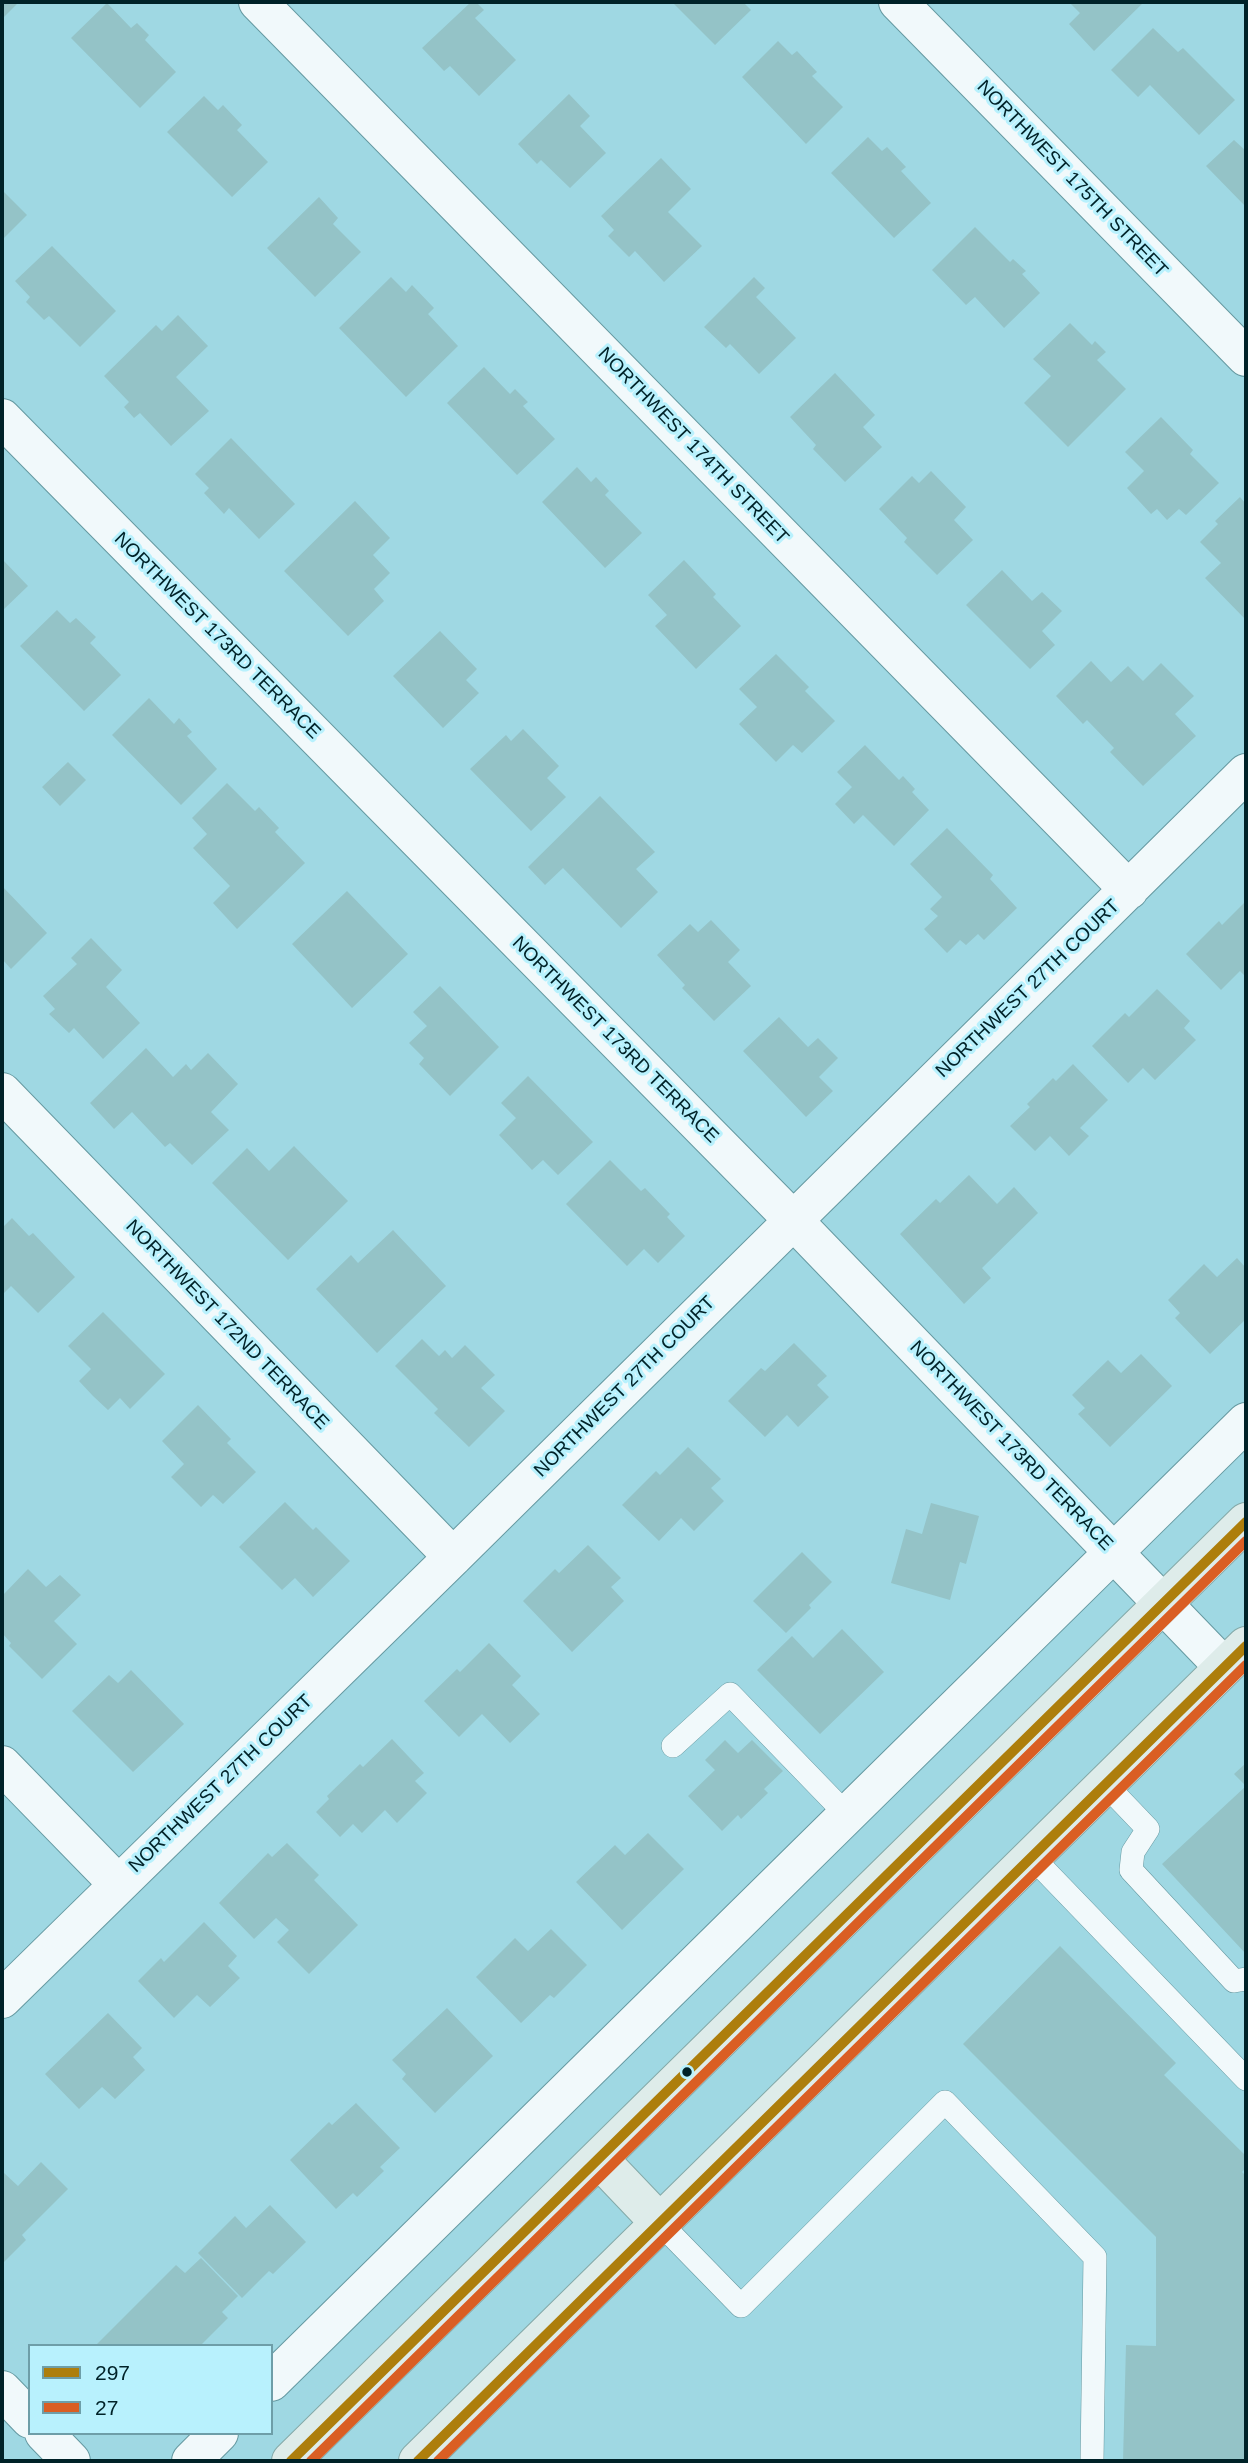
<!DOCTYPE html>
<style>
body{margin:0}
#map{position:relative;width:1248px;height:2463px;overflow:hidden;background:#9fd8e3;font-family:Helvetica,sans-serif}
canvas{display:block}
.frame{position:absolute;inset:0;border:4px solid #002228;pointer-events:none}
.legend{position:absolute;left:28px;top:2344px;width:245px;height:91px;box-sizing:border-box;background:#b8f1fd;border:2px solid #6e9ea8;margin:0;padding:9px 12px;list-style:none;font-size:21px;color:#002228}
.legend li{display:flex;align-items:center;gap:14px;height:35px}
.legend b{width:35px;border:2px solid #6e9ea8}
</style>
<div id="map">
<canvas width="1248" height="2463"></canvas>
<div class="frame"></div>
<ul class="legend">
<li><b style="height:9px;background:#ad7e0c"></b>297</li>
<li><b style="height:9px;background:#da5e23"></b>27</li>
</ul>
</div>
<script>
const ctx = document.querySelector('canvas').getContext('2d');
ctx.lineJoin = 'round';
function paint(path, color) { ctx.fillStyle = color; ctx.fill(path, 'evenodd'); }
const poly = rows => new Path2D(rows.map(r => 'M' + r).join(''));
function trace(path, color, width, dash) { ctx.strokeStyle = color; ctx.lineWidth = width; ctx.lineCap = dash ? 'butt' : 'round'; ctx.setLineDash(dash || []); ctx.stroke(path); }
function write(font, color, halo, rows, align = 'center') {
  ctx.font = font + ' Helvetica,sans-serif'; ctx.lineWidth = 6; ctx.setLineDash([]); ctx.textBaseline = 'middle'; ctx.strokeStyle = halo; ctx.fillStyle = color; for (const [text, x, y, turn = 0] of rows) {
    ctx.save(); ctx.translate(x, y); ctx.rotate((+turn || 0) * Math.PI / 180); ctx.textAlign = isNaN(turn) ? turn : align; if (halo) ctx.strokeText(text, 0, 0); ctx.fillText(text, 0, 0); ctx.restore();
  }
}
paint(poly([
 [2,2,19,2,2,19],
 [471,2,476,2,484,10,475,18,516,60,479,96,450,66,444,71,422,48],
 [672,2,743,2,751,10,715,45],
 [1069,2,1144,2,1094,51,1069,24,1080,13],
 [107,3,131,28,137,23,149,35,145,40,176,72,140,108,71,38],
 [1153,28,1178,52,1183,48,1235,100,1199,135,1150,85,1138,97,1111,70],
 [778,41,792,55,797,51,817,72,812,76,843,107,806,144,742,77],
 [569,94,590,116,580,126,606,153,570,188,541,160,537,164,518,144],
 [204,96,218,110,223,105,242,125,237,130,268,162,232,197,167,132],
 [868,137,882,151,887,147,906,167,901,171,931,203,894,238,831,173],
 [1234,140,1246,151,1246,207,1206,166],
 [661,158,691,189,668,212,702,246,664,282,635,251,629,257,608,236,614,230,601,216],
 [2,190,27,215,2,240],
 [319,197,338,218,333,224,361,252,315,297,267,248],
 [975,227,1010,262,1013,259,1026,271,1022,274,1040,293,1004,328,975,297,966,305,932,270],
 [52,246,116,311,80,347,49,316,44,320,26,302,30,297,15,281],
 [391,277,406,292,412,285,434,308,428,314,458,346,406,397,339,328],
 [754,277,765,288,756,297,796,338,759,374,730,344,726,348,704,327],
 [178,315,208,346,176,377,209,411,171,446,140,413,134,418,124,407,129,402,104,376,156,325,162,331],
 [1070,323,1092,345,1095,341,1106,352,1097,360,1126,389,1068,447,1024,403,1051,376,1033,359],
 [484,367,510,394,515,389,528,402,523,406,555,439,517,475,447,403],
 [835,373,875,415,863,427,882,447,845,482,813,449,816,445,790,417],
 [1161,417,1193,450,1190,454,1219,483,1186,515,1179,509,1167,520,1157,509,1151,514,1127,488,1144,471,1125,452],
 [231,438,295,504,259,539,229,508,224,514,204,493,209,488,195,474],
 [577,467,591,482,596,477,609,491,605,495,642,533,605,568,542,502],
 [931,471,966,507,954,520,973,540,937,575,904,542,907,538,879,509,912,476,919,483],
 [1240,497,1246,504,1246,620,1205,578,1221,563,1200,542,1218,524,1215,521],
 [355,501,390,538,373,555,390,573,374,589,384,601,348,636,284,571],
 [2,559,28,586,2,611],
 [684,560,716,594,713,597,741,626,696,669,655,626,667,615,648,595],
 [1002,570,1032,601,1042,592,1062,611,1042,631,1055,645,1030,669,966,605],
 [57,610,70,623,76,618,96,637,90,643,121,675,84,711,20,646],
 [440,631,477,669,466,680,479,693,443,728,393,676],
 [776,654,809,687,805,691,835,721,802,753,793,745,776,762,739,724,757,707,739,689],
 [1091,661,1111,682,1128,666,1143,681,1161,663,1194,696,1175,714,1196,736,1143,786,1110,752,1114,748,1087,720,1083,724,1056,696],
 [149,698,174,724,179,718,192,732,187,736,217,769,181,805,112,735],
 [523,729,559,766,547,778,566,797,531,831,470,769,506,735,511,741],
 [865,745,899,780,903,776,915,789,912,792,929,810,894,846,863,815,854,824,835,804,852,787,837,772],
 [68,762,86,780,60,806,42,787],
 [227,783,255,811,259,807,279,828,275,832,305,863,237,929,213,903,230,886,193,848,207,834,192,818],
 [600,796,655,852,636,869,658,892,621,928,563,868,545,885,528,867],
 [947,828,993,875,990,879,1017,908,984,940,978,934,966,945,960,940,947,953,924,929,938,916,930,909,942,897,910,864],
 [2,886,47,933,11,969,2,959],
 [347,891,408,954,352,1008,292,944],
 [1246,901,1246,977,1240,971,1221,990,1186,954,1219,921,1222,925],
 [711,920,740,950,728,962,751,986,714,1021,682,988,685,985,657,955,690,924,698,932],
 [91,938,122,970,106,987,140,1023,103,1059,74,1028,69,1033,49,1014,55,1009,43,996,77,964,71,958],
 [440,986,499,1047,450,1096,419,1064,424,1058,409,1043,427,1026,413,1012],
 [1157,989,1190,1021,1184,1028,1196,1040,1155,1080,1143,1068,1128,1083,1092,1046,1125,1013,1129,1017],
 [779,1017,808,1047,818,1038,838,1058,819,1077,833,1091,806,1117,743,1051],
 [146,1048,173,1077,186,1064,191,1070,208,1053,238,1084,211,1112,229,1130,192,1165,170,1143,165,1147,132,1112,114,1129,90,1103],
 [1073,1064,1108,1100,1080,1128,1089,1136,1069,1156,1050,1136,1035,1151,1010,1126,1030,1107,1027,1104,1053,1078,1056,1081],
 [528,1076,593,1142,558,1175,543,1160,532,1170,499,1135,516,1118,501,1103],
 [294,1146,348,1201,288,1260,212,1183,247,1148,269,1171],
 [610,1160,641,1191,645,1188,670,1214,667,1217,685,1236,658,1263,644,1249,627,1266,566,1204],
 [969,1175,997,1204,1014,1187,1038,1213,982,1268,991,1278,964,1304,900,1234,936,1199,940,1203],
 [12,1218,29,1236,33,1233,75,1277,38,1313,11,1286,2,1295,2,1228],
 [393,1230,446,1286,377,1353,316,1289,351,1255,358,1263],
 [1237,1258,1246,1268,1246,1319,1210,1354,1175,1318,1180,1313,1168,1300,1204,1264,1217,1277],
 [103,1312,165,1374,130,1409,120,1398,108,1410,93,1396,79,1381,91,1369,68,1346],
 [422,1339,439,1356,445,1350,452,1358,465,1345,495,1375,481,1388,505,1411,469,1447,434,1413,438,1409,395,1366],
 [794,1343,827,1376,817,1385,829,1397,798,1427,787,1415,765,1437,728,1401,761,1368,765,1371],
 [1141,1354,1172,1386,1110,1447,1078,1414,1085,1408,1072,1395,1108,1360,1121,1373],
 [198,1405,231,1439,227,1443,256,1472,223,1504,213,1495,201,1507,171,1477,184,1464,162,1441],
 [688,1447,721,1479,711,1488,724,1501,694,1531,681,1518,659,1541,622,1505,656,1471,660,1475],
 [285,1502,313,1530,316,1527,350,1561,313,1597,295,1578,282,1590,239,1547],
 [931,1503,979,1516,966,1564,960,1562,950,1600,891,1583,906,1529,922,1534],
 [588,1545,621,1578,611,1587,624,1601,572,1652,523,1601,555,1569,559,1573],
 [802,1552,832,1582,809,1605,811,1608,786,1633,753,1601],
 [28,1569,46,1587,60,1575,81,1595,54,1621,77,1644,42,1679,9,1646,11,1643,2,1633,2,1596],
 [842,1629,884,1672,820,1734,757,1670,792,1636,813,1658],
 [489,1643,521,1676,512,1685,540,1714,510,1743,482,1714,459,1737,424,1701,457,1669,460,1672],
 [131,1670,184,1724,133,1772,72,1711,109,1675,118,1683],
 [392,1739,424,1773,415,1781,427,1793,397,1823,385,1810,362,1833,353,1824,340,1837,316,1812,329,1799,327,1796,360,1764,363,1767],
 [725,1740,738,1753,752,1740,783,1771,764,1789,768,1793,741,1819,738,1815,722,1831,688,1796,715,1770,705,1760],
 [1246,1763,1246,1954,1162,1864,1246,1786,1234,1774],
 [648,1833,684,1869,622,1930,576,1882,615,1845,625,1855],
 [287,1843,319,1875,314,1880,358,1925,309,1974,277,1942,289,1930,276,1918,254,1939,219,1903,268,1853,272,1857],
 [204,1922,237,1956,228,1966,240,1978,210,2007,197,1995,174,2018,138,1981,161,1958,164,1962],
 [551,1929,587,1965,554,1998,550,1995,521,2023,476,1977,515,1938,528,1951],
 [1060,1946,1176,2063,1164,2075,1246,2156,1246,2168,1242,2172,1246,2176,1246,2461,1123,2461,1126,2345,1156,2346,1156,2237,963,2044],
 [447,2008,493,2056,435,2113,402,2079,406,2074,392,2060],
 [108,2013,142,2048,133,2057,145,2070,115,2099,102,2087,79,2109,45,2074],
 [356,2103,400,2148,380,2167,384,2171,357,2197,353,2193,336,2209,290,2160,329,2122,332,2125],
 [41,2162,68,2189,22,2235,26,2240,4,2262,2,2259,2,2173,3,2172,18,2186],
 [270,2205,306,2242,273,2274,269,2271,242,2298,198,2253,235,2216,246,2228],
 [201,2258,238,2296,222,2312,228,2318,200,2346,95,2346,176,2265,185,2273]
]), '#94c3c7');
const service = poly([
 [673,1746,730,1694,848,1816],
 [1105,1784,1148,1829,1133,1852,1131,1870,1234,1981,1246,1979],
 [1032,1857,1246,2079],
 [660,2223,741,2306,945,2102,1095,2257,1092,2461]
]);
const minor = poly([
 [258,2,1129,890],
 [2,418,793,1220,1224,1667],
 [2,1092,453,1557],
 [2,1765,118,1884],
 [2,1999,453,1557,1246,773],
 [271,2382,1246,1422],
 [2,2390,30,2419],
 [44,2433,71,2461],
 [191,2461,219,2433]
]);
const tertiary = poly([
 [898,2,1246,357]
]);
const primary = poly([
 [600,2160,660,2223],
 [291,2461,1246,1522],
 [418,2461,1246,1646]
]);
trace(service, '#6599a1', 24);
trace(minor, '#6599a1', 40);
trace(tertiary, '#6599a1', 40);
trace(primary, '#84a9a8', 40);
trace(service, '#f1f9fb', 23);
trace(minor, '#f1f9fb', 38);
trace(tertiary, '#f1f9fb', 38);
trace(primary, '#deecea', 38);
trace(poly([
 [291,2461,1246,1522],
 [418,2461,1246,1646]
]), '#ad7e0c', 10);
trace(poly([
 [311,2461,1246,1541],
 [438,2461,1246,1665]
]), '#da5e23', 10);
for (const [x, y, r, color] of [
 [687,2072,6,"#002228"]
]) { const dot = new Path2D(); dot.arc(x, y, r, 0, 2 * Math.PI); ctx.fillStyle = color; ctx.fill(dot); trace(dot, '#b8f1fd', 2.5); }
write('19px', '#002228', '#b8f1fd', [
 ["NORTHWEST 175TH STREET",1072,179,46],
 ["NORTHWEST 174TH STREET",693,446,46],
 ["NORTHWEST 173RD TERRACE",217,636,45],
 ["NORTHWEST 27TH COURT",1028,989,-44],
 ["NORTHWEST 173RD TERRACE",615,1040,45],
 ["NORTHWEST 172ND TERRACE",227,1325,46],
 ["NORTHWEST 27TH COURT",625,1387,-45],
 ["NORTHWEST 173RD TERRACE",1011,1446,46],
 ["NORTHWEST 27TH COURT",221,1784,-44]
]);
</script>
